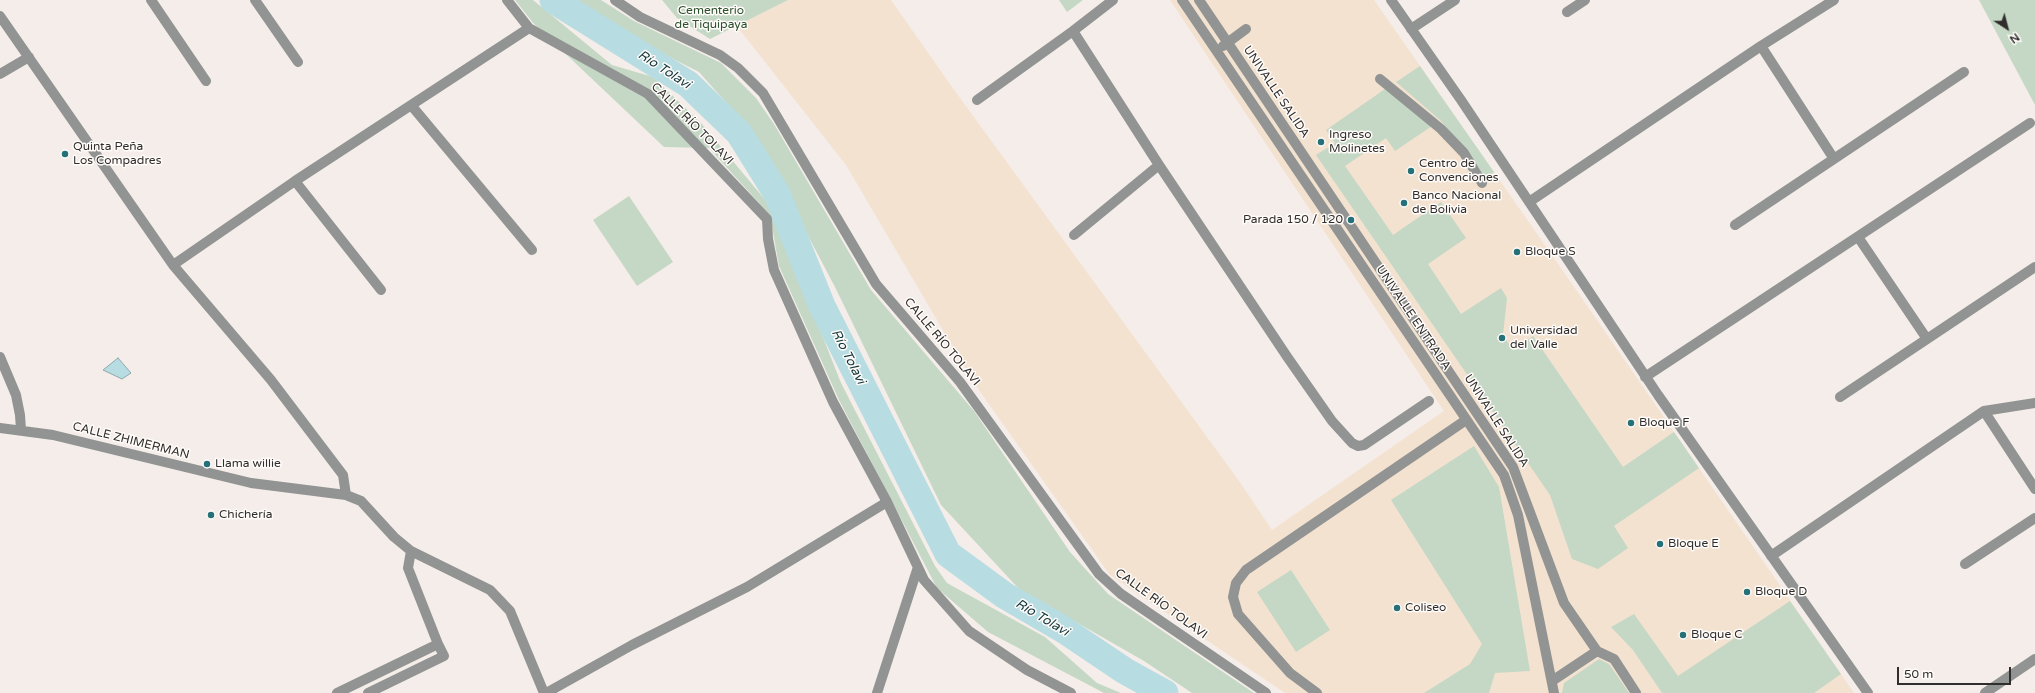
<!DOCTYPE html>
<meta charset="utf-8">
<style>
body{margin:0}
#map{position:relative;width:2035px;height:693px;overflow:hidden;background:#f5ede9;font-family:"Varela Round",sans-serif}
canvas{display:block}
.north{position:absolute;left:1987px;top:8px;width:40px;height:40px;-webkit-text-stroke:3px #fffcfa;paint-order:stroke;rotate:144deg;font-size:11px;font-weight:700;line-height:16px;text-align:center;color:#302e2c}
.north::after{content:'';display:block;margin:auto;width:14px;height:18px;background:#302e2c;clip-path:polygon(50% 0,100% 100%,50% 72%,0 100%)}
.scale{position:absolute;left:1897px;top:667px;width:114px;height:18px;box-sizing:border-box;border:2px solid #302e2c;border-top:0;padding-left:5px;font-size:12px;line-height:14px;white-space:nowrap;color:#302e2c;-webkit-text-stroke:3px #fffcfa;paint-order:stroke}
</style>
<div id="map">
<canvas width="2035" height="693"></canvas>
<div class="north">N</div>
<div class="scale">50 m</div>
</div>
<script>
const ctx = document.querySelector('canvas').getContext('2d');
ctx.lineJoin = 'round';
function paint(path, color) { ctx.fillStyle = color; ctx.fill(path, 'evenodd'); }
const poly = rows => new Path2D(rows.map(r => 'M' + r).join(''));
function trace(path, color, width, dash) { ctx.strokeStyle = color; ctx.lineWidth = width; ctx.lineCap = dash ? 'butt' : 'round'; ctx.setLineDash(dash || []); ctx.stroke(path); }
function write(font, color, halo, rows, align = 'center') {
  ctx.font = font + ' "Varela Round",sans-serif'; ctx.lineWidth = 3; ctx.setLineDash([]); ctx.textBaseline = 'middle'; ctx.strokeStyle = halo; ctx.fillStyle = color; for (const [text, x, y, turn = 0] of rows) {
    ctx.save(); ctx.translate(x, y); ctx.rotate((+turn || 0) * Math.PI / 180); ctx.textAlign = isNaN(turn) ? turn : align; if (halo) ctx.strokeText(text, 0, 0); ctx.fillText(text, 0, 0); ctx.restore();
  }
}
paint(poly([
 [788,0,891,0,952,87,1239,481,1272,530,1444,411,1170,0,1374,0,1579,294,1854,693,1285,693,1110,575,974,383,846,165,736,25]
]), '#f3e2d0');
paint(poly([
 [515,0,533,0,612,65,653,77,701,123,772,208,841,383,935,566,947,583,1045,637,1097,683,1121,693,1104,693,988,632,937,588,839,400,779,266,770,215,709,148,664,147,534,24],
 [563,0,601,0,634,21,721,63,756,98,774,124,871,290,974,411,1070,552,1108,594,1254,693,1192,693,1144,661,1020,590,941,505,835,287,755,135,699,72,622,33],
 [662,0,788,0,710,39,677,18],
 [1059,0,1083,0,1067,12],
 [1979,0,2035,0,2035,105],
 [1420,66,1494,172,1485,179,1466,149,1440,120,1396,82],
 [1385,89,1432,126,1395,151,1386,138,1345,166,1393,235,1441,202,1466,238,1428,264,1461,314,1501,288,1507,298,1503,335,1513,350,1533,336,1623,467,1674,432,1699,468,1614,526,1628,548,1598,569,1572,559,1550,495,1316,155,1335,143,1326,130],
 [629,196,673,262,637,286,593,220],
 [1474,446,1499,487,1530,671,1495,673,1489,693,1424,693,1470,664,1482,644,1391,500],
 [1291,570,1330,630,1296,652,1257,592],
 [1790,601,1841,674,1814,693,1662,693,1633,650,1611,627,1634,614,1678,676],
 [1599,659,1609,664,1629,693,1562,693,1564,683]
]), '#c5d8c5');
const water = poly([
 [118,358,131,373,122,379,103,370,118,358]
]);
paint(water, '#b7dce2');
trace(water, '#8ea8ab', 1);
trace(poly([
 [553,0,688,84,739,133,777,194,822,306,948,554,1004,595,1064,630,1125,671,1165,693]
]), '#b7dce2', 27);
trace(poly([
 [151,0,206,81],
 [255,0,298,62],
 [507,0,529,28,648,94,767,219,768,239,774,270,833,402,887,502,924,580,969,631,1027,670,1071,693],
 [615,0,640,17,720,55,738,68,763,93,876,284,960,382,1099,574,1121,594,1266,693],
 [1182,0,1504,475,1518,515,1554,693],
 [1199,0,1513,467,1564,603,1597,651],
 [1391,0,1461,100,1658,395,1868,693],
 [1567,12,1585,0],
 [0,16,173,265,271,380,343,475,346,495],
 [1411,29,1455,0],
 [1073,31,1159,165,1288,358,1332,421,1352,443,1358,446,1364,445,1429,401],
 [1223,46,1246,29],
 [1761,46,1834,159],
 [0,74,29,57],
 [1380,79,1441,129,1464,153,1482,183],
 [977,100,1073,31,1113,0],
 [411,105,532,250],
 [295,181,381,290],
 [1529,202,1761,46,1834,0],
 [1735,225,1964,72],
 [1074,235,1159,165],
 [1858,237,1927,339],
 [173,265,295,181,529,28],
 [0,357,16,395,20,415,21,430],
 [1645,377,2030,123],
 [1840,397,2035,267],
 [1984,411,2035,489],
 [0,428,53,435,251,483,346,495,361,501,394,537,411,551,490,590,510,611,544,693],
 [411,551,408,568,438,644],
 [1771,556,1984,411,2035,403],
 [1965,564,2035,518],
 [1552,681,1597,651,1614,659,1636,693],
 [337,693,438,644,444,656,368,693],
 [546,693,632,645,747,587,887,502],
 [877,693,918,567],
 [1317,693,1290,673,1238,614,1233,597,1236,583,1246,570,1466,420],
 [1985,693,2035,659]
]), '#919492', 10);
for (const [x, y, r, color] of [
 [1321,142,4,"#267077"],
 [65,154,4,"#267077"],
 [1411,171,4,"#267077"],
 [1404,203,4,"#267077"],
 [1351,220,4,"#267077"],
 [1517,252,4,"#267077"],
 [1502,338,4,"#267077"],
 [1631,423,4,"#267077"],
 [207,464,4,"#267077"],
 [211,515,4,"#267077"],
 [1660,544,4,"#267077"],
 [1747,592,4,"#267077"],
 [1397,608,4,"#267077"],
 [1683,635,4,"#267077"]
]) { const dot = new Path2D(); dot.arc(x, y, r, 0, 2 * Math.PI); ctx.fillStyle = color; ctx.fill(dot); trace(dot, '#fffcfa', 1.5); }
write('12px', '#2c502d', '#fffcfa', [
 ["Cementerio",711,11],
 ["de Tiquipaya",711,25]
]);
write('12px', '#302e2c', '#fffcfa', [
 ["UNIVALLE SALIDA",1276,92,56],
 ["CALLE RÍO TOLAVI",692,124,45],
 ["UNIVALLE ENTRADA",1413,318,56],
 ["CALLE RÍO TOLAVI",942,342,50],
 ["UNIVALLE SALIDA",1496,421,57],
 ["CALLE ZHIMERMAN",131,441,14],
 ["CALLE RÍO TOLAVI",1161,604,36]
]);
write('12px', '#302e2c', '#fffcfa', [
 ["Ingreso",1329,135],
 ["Molinetes",1329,149],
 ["Quinta Peña",73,147],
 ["Los Compadres",73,161],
 ["Centro de",1419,164],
 ["Convenciones",1419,178],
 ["Banco Nacional",1412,196],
 ["de Bolivia",1412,210],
 ["Parada 150 / 120",1343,220,"right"],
 ["Bloque S",1525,252],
 ["Universidad",1510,331],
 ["del Valle",1510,345],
 ["Bloque F",1639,423],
 ["Llama willie",215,464],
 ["Chichería",219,515],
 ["Bloque E",1668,544],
 ["Bloque D",1755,592],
 ["Coliseo",1405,608],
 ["Bloque C",1691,635]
], 'left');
write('italic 13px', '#12373c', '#fffcfa', [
 ["Río Tolavi",664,70,33],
 ["Río Tolavi",848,357,63],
 ["Río Tolavi",1042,618,31]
]);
</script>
